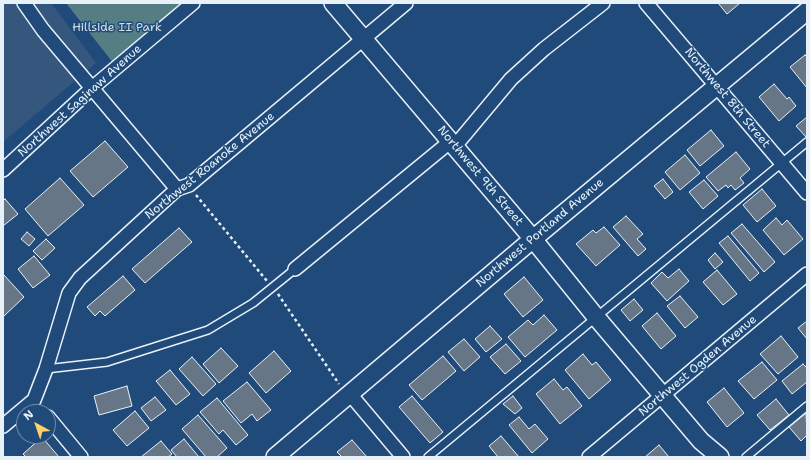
<!DOCTYPE html>
<style>
body{margin:0}
#map{position:relative;width:810px;height:460px;overflow:hidden;background:#1f4a7a;font-family:"Shantell Sans",sans-serif}
canvas{display:block}
.frame{position:absolute;inset:0;border:4px solid #e8f1f8;pointer-events:none}
.north{position:absolute;left:16px;top:404px;width:40px;height:40px;box-sizing:border-box;background:#1f4a7a;border:1px solid #6f8dac;border-radius:50%;rotate:320deg;font-size:11px;font-weight:700;line-height:16px;text-align:center;color:#e8f1f8}
.north::after{content:'';display:block;margin:auto;width:14px;height:18px;background:#ffd166;clip-path:polygon(50% 0,100% 100%,50% 72%,0 100%)}
</style>
<div id="map">
<canvas width="810" height="460"></canvas>
<div class="frame"></div>
<div class="north">N</div>
</div>
<script>
const ctx = document.querySelector('canvas').getContext('2d');
ctx.lineJoin = 'round';
function paint(path, color) { ctx.fillStyle = color; ctx.fill(path, 'evenodd'); }
const poly = rows => new Path2D(rows.map(r => 'M' + r).join(''));
function trace(path, color, width, dash) { ctx.strokeStyle = color; ctx.lineWidth = width; ctx.lineCap = dash ? 'butt' : 'round'; ctx.setLineDash(dash || []); ctx.stroke(path); }
function write(font, color, halo, rows, align = 'center') {
  ctx.font = font + ' "Shantell Sans",sans-serif'; ctx.lineWidth = 3; ctx.setLineDash([]); ctx.textBaseline = 'middle'; ctx.strokeStyle = halo; ctx.fillStyle = color; for (const [text, x, y, turn = 0] of rows) {
    ctx.save(); ctx.translate(x, y); ctx.rotate((+turn || 0) * Math.PI / 180); ctx.textAlign = isNaN(turn) ? turn : align; if (halo) ctx.strokeText(text, 0, 0); ctx.fillText(text, 0, 0); ctx.restore();
  }
}
paint(poly([
 [3,3,51,3,96,63,3,142]
]), '#35577e');
paint(poly([
 [66,3,187,3,114,64]
]), '#557d84');
const building = poly([
 [718,3,740,3,727,14,718,3],
 [805,55,807,57,807,88,790,67,805,55],
 [774,84,787,99,789,97,796,106,779,121,759,97,774,84],
 [807,117,807,138,796,126,807,117],
 [711,130,724,146,700,166,687,150,711,130],
 [105,141,128,167,93,197,70,171,105,141],
 [736,152,750,169,740,178,744,183,735,190,731,185,728,188,726,185,718,191,706,177,736,152],
 [685,155,700,173,680,190,665,172,685,155],
 [60,178,84,205,48,236,25,209,60,178],
 [663,179,673,192,665,199,654,186,663,179],
 [704,180,718,196,703,209,689,192,704,180],
 [762,189,776,206,757,222,743,205,762,189],
 [5,199,18,214,3,226,3,201,5,199],
 [626,216,643,234,637,239,646,249,638,256,613,227,626,216],
 [776,218,782,225,787,220,803,239,784,255,763,230,776,218],
 [742,224,775,262,764,272,731,233,742,224],
 [604,227,620,245,596,266,576,244,593,230,596,233,604,227],
 [179,228,192,242,145,283,132,269,179,228],
 [27,232,35,239,29,246,21,239,27,232],
 [728,236,759,273,750,281,719,243,728,236],
 [46,239,55,248,42,260,33,251,46,239],
 [715,253,723,262,715,269,708,260,715,253],
 [34,256,50,275,33,288,18,269,34,256],
 [679,269,689,281,667,301,651,283,662,272,668,278,679,269],
 [717,270,737,294,723,305,703,282,717,270],
 [3,274,24,297,3,317,3,274],
 [123,276,135,290,105,316,100,311,95,316,87,307,123,276],
 [524,277,543,300,523,317,504,294,524,277],
 [680,296,698,317,685,328,667,306,680,296],
 [634,299,643,310,630,321,621,310,634,299],
 [657,313,676,336,661,349,642,326,657,313],
 [544,315,557,330,525,357,508,337,528,320,533,325,544,315],
 [807,321,807,339,798,328,807,321],
 [490,326,502,339,486,352,475,339,490,326],
 [781,336,798,357,778,374,760,354,781,336],
 [464,339,480,357,464,371,448,352,464,339],
 [506,344,521,361,505,374,490,357,506,344],
 [221,348,238,366,219,383,203,364,221,348],
 [274,351,291,371,266,393,249,373,274,351],
 [583,354,592,365,596,362,611,380,589,399,565,370,583,354],
 [443,356,456,371,422,400,409,385,443,356],
 [192,357,216,384,203,396,179,369,192,357],
 [762,362,777,380,754,399,738,381,762,362],
 [803,364,807,368,807,382,792,394,782,381,803,364],
 [170,370,190,394,176,405,156,381,170,370],
 [554,379,563,390,567,387,582,406,560,424,536,394,554,379],
 [247,382,271,410,257,421,252,414,241,423,223,401,247,382],
 [127,386,132,406,99,415,94,396,127,386],
 [724,388,744,413,727,427,707,402,724,388],
 [412,396,443,432,430,443,399,407,412,396],
 [513,396,522,408,515,414,503,404,513,396],
 [155,397,166,410,151,421,141,408,155,397],
 [217,398,248,435,236,445,223,430,219,434,200,412,217,398],
 [776,399,789,415,770,430,757,415,776,399],
 [135,411,149,428,127,446,113,430,135,411],
 [806,413,807,435,801,441,789,427,806,413],
 [198,415,227,448,217,457,206,457,182,429,198,415],
 [519,417,529,429,535,424,548,439,532,453,509,425,519,417],
 [501,436,519,457,498,457,489,446,501,436],
 [42,437,59,457,26,457,23,454,42,437],
 [184,439,199,457,177,457,171,450,184,439],
 [352,440,367,457,342,457,337,452,352,440],
 [161,441,172,454,168,457,141,457,161,441],
 [659,445,669,457,645,457,659,445]
]);
paint(building, '#677687');
trace(building, '#e8f1f8', 1);
const service = poly([
 [46,369,107,362,208,330,253,303,295,269],
 [428,457,807,142],
 [746,457,807,406]
]);
const minor = poly([
 [24,3,43,30,177,189],
 [646,3,807,193],
 [455,146,511,79,544,49,603,3],
 [3,170,92,88,193,3],
 [295,269,451,141],
 [350,394,403,457],
 [48,417,81,457],
 [3,426,34,400,46,369,69,293,80,278,177,189,189,185,406,3],
 [589,457,807,274]
]);
const tertiary = poly([
 [333,3,533,239,596,317,701,441,720,457],
 [275,457,533,239,807,11]
]);
trace(service, '#e8f1f8', 10);
trace(minor, '#e8f1f8', 16);
trace(tertiary, '#e8f1f8', 20);
trace(poly([
 [196,195,267,281],
 [278,294,339,384]
]), '#e8f1f8', 2.5, [3, 3]);
trace(service, '#1f4a7a', 7);
trace(minor, '#1f4a7a', 13);
trace(tertiary, '#1f4a7a', 17);
write('12px', '#d2e0e7', '#1f4a7a', [
 ["Hillside II Park",117,28]
]);
write('12px', '#e8f1f8', '#1f4a7a', [
 ["Northwest 8th Street",727,98,50],
 ["Northwest Saginaw Avenue",80,101,-42],
 ["Northwest Roanoke Avenue",210,166,-39],
 ["Northwest 9th Street",480,176,50],
 ["Northwest Portland Avenue",540,233,-40],
 ["Northwest Ogden Avenue",698,366,-40]
]);
</script>
